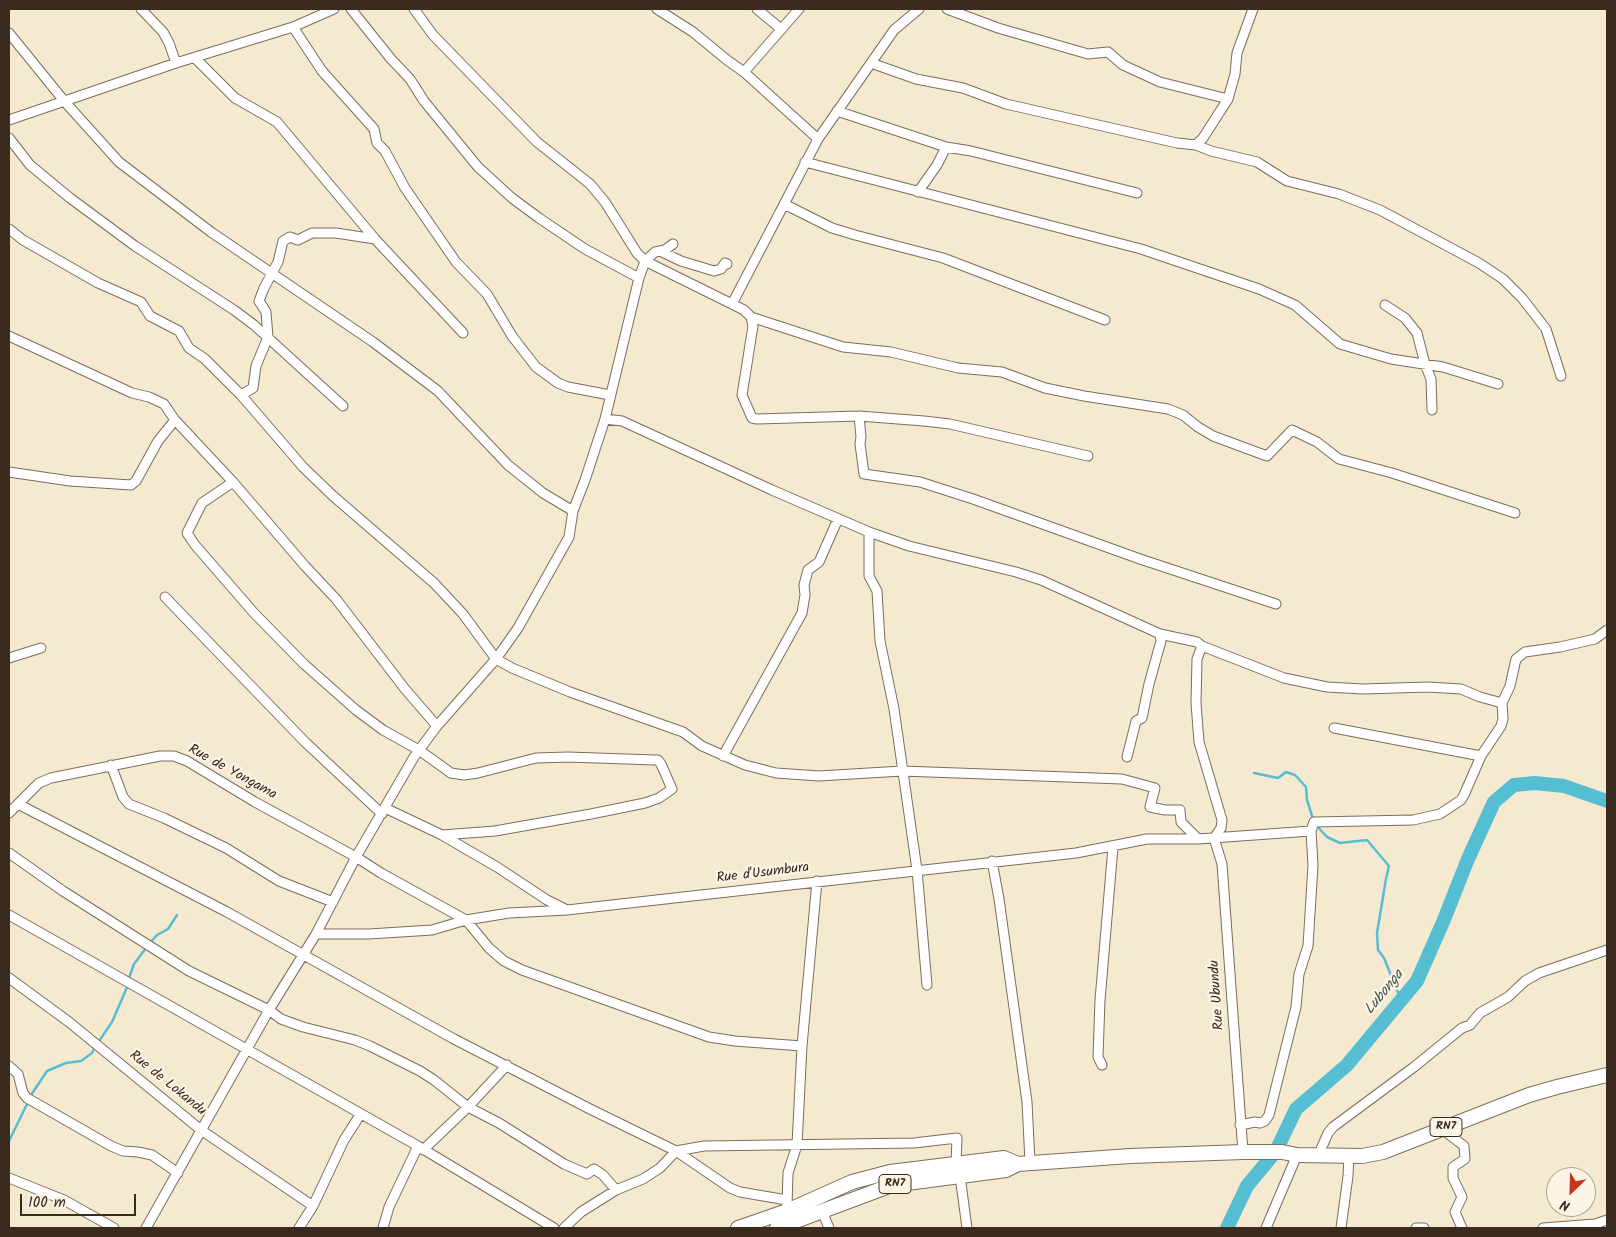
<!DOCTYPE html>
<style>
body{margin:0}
#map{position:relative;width:1616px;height:1237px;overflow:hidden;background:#f5ead0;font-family:Kalam,sans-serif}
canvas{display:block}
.frame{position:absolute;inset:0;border:10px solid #3b2a1e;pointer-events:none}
.north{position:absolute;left:1546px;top:1167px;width:50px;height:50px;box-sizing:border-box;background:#fcf5e5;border:1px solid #afa495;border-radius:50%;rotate:204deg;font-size:14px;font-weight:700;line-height:20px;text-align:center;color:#3b2a1e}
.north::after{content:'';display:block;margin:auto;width:18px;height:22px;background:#c8321e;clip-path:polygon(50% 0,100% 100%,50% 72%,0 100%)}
.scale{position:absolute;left:20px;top:1194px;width:116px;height:22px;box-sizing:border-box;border:2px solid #3b2a1e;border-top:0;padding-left:6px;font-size:15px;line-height:18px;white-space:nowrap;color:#3b2a1e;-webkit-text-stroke:4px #fcf5e5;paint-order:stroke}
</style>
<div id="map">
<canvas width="1616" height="1237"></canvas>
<div class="frame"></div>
<div class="north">N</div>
<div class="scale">100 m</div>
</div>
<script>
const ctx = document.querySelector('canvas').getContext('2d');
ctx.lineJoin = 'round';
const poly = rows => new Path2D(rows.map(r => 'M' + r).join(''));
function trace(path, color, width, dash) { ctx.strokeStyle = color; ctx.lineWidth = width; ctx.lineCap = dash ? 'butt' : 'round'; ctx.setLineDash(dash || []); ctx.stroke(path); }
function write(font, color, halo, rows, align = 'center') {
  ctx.font = font + ' Kalam,sans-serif'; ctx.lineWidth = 4.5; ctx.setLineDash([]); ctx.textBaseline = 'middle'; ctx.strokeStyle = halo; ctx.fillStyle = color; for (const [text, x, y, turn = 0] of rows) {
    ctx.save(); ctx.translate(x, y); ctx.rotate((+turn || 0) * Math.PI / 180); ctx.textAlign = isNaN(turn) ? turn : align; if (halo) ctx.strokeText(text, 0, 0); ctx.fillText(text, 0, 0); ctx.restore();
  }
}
trace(poly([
 [1254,773,1278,778,1286,772,1295,775,1306,787,1307,800,1313,819],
 [1315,824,1327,837,1340,843,1367,840,1389,866,1386,879,1377,933,1378,950,1384,958,1401,1000],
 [150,943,157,935,168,929,177,915],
 [129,978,134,964,146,948],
 [99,1041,112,1022,128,985],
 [31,1095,47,1071,66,1063,81,1061,92,1053,95,1047],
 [9,1141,28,1102]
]), '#56bed3', 2.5);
trace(poly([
 [1227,1228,1247,1186,1276,1151,1296,1109,1347,1065,1417,981,1443,922,1468,859,1494,802,1514,785,1535,783,1564,786,1607,801]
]), '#56bed3', 14);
const street = poly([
 [141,9,163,32,169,43,176,63],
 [351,9,391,59,410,79,424,101,478,167,512,198,539,218,585,249,639,278],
 [414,9,433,35,537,142,590,184,605,202,637,253,645,261,655,252,665,250,673,244],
 [657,9,693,32,727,60,744,72,818,139],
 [757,9,781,29],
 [947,9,998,28,1088,54,1108,52,1123,65,1160,82,1228,99],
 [293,27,322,71,374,129,377,143,385,151,405,188,456,262,487,294,512,336,536,367,558,383,568,387,610,395],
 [9,33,65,102,119,162,211,232,373,342,438,391,508,465,543,493,573,511],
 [195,58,235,98,277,122,375,239,463,333],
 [871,63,916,79,963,88,1006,104,1177,143,1196,145,1211,151,1257,162,1287,181,1339,194,1380,210,1479,263,1503,279,1522,298,1546,329,1561,376],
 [744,72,799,9],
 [837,111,946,147],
 [9,120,176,63,293,27,334,9],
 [9,138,30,165,70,198,135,246,234,310,254,325,343,406],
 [1196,145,1203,138,1228,99,1235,74,1237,53,1253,9],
 [805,162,1141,249,1259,289,1295,305,1340,344,1391,359,1443,367,1498,384],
 [918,192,937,165,946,147,971,151,1137,193],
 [784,204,832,228,855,235,943,258,1105,320],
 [9,229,23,240,98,283,141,302,150,316,179,331,189,348,205,359,241,395,303,467,332,495,434,583,463,614,496,659,512,668,570,692,683,732,702,746,745,765,776,773,819,776,902,771,1122,779,1155,788,1150,807,1165,810,1180,810,1181,822,1198,839],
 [660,251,681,261,714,271,721,269,725,263,727,264],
 [732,304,818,139,894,30,919,9],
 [1385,305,1405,318,1417,333,1425,364,1431,379,1432,410],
 [751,317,843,347,891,352,958,368,1002,372,1045,388,1084,396,1168,409,1183,415,1198,427,1213,436,1267,456,1292,430,1317,442,1339,459,1392,473,1515,513],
 [9,336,132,393,149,397,164,404,175,420,233,482,305,566,336,599,405,689,437,726],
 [241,395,253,388,256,366,268,337,266,312,259,301,264,288,278,262,283,241,290,237,298,240,312,233,336,233,375,239],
 [859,416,861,437,860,444,864,474,920,482,973,499,1140,559,1276,604],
 [605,419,622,421,772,490,869,532,909,546,1016,572,1041,580,1160,634,1197,642,1202,646,1284,678,1327,687,1363,689,1428,687,1461,689,1480,697,1502,703],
 [9,472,70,481,131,485,136,481,158,441,175,420],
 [233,482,202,503,187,533,195,545,254,613,304,664,356,710,383,730,419,750,451,773,464,775,478,773,536,758,568,757,655,760,658,760,661,764,672,789,659,798,645,803,591,814,495,831,442,835],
 [869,532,869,576,877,591,880,641,894,709,917,870,927,985],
 [165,597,305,742,382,814],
 [1202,646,1197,659,1196,703,1199,742,1222,820,1221,828,1214,838],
 [9,658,41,648],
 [1334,728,1481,756],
 [723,756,802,613,805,595,804,585,808,570,819,562,838,519],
 [1127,757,1136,721,1142,718,1149,684,1161,641,1160,634],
 [111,765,123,797,129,804,164,818,226,848,279,881,333,902],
 [18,804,227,912,454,1039,590,1109,676,1151,730,1188,740,1192,787,1200],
 [385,808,442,835,497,867,547,900,567,910],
 [9,813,39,783,51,778,160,756,174,756,187,761,255,802,356,857,381,873,466,920,489,948,504,961,522,970,709,1037,735,1041,802,1046],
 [1214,838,1222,864,1243,1152],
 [9,853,63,891,189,971,269,1010,281,1019,303,1027,355,1040,370,1046,420,1071,434,1080,468,1107,499,1123,564,1164,587,1174,594,1169,603,1175,616,1190],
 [992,861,999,899,1027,1102,1030,1162],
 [9,915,418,1146,554,1228],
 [316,934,369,934,432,930,466,920,509,913,567,910,1076,853,1147,839,1198,839,1311,831],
 [9,978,69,1022,201,1130,313,1206],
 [1102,1065,1098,1057,1100,1000,1113,847],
 [9,1066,18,1074,23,1093,27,1098,111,1146,123,1151,138,1152,152,1155,178,1173],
 [1240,1125,1255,1122,1260,1123,1265,1121,1269,1115,1296,1007,1299,974,1308,946,1313,865,1311,831,1314,822,1413,820,1440,814,1461,800,1464,795,1481,756,1501,726,1503,719,1502,703,1510,686,1516,659,1525,652,1560,647,1595,639,1607,630],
 [1442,1129,1464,1146,1465,1159,1453,1167,1453,1178,1462,1197,1455,1212,1462,1228],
 [423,1150,468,1107,507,1065],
 [1318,1156,1328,1133,1333,1127,1414,1067,1462,1028,1470,1025,1480,1013,1508,997,1525,981,1539,973,1607,950],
 [9,1178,64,1200,114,1228],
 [787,1206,788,1173,797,1145,802,1046,817,881],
 [822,1211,829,1228],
 [146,1228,269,1010,316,934,356,857,414,757,437,726,496,659,518,628,569,537,573,511,585,480,605,419,639,278,645,261,732,304,744,310,751,317,753,326,742,395,752,418,757,419,859,416,924,421,950,424,1088,456],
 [299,1228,313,1206,344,1140,360,1115],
 [383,1228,389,1207,418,1146],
 [564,1228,581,1212,616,1190,643,1179,660,1168,676,1151,704,1146,914,1143,957,1138,956,1164,960,1176,967,1228],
 [1266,1228,1297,1155],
 [1341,1228,1348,1176,1349,1156],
 [1416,1228,1424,1228],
 [1543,1228,1595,1224,1607,1220]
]);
const primary = poly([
 [738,1228,787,1211,852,1182,890,1172,1004,1158,1018,1164],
 [777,1228,892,1185,1006,1170,1018,1164,1130,1156,1243,1152,1282,1152,1297,1155,1362,1156,1383,1152,1529,1095,1557,1087,1607,1075]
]);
trace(street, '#7c6d5c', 11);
trace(primary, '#7c6d5c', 16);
trace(street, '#fff', 9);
trace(primary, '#fff', 14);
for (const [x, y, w] of [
 [1446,1127,32],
 [895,1184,32]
]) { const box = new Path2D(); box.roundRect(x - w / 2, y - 9.5, w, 19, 4); ctx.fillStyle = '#fcf5e5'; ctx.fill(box); trace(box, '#3b2a1e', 1); }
write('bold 12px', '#3b2a1e', null, [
 ["RN7",1446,1127],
 ["RN7",895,1184]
]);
write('14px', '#3b2a1e', '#fcf5e5', [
 ["Rue de Yongama",232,773,29],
 ["Rue d'Usumbura",763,874,-7],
 ["Rue Ubundu",1218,995,-94],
 ["Rue de Lokandu",167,1084,39]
]);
write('italic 15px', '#435654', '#fcf5e5', [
 ["Lubonga",1385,993,-51]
]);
</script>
